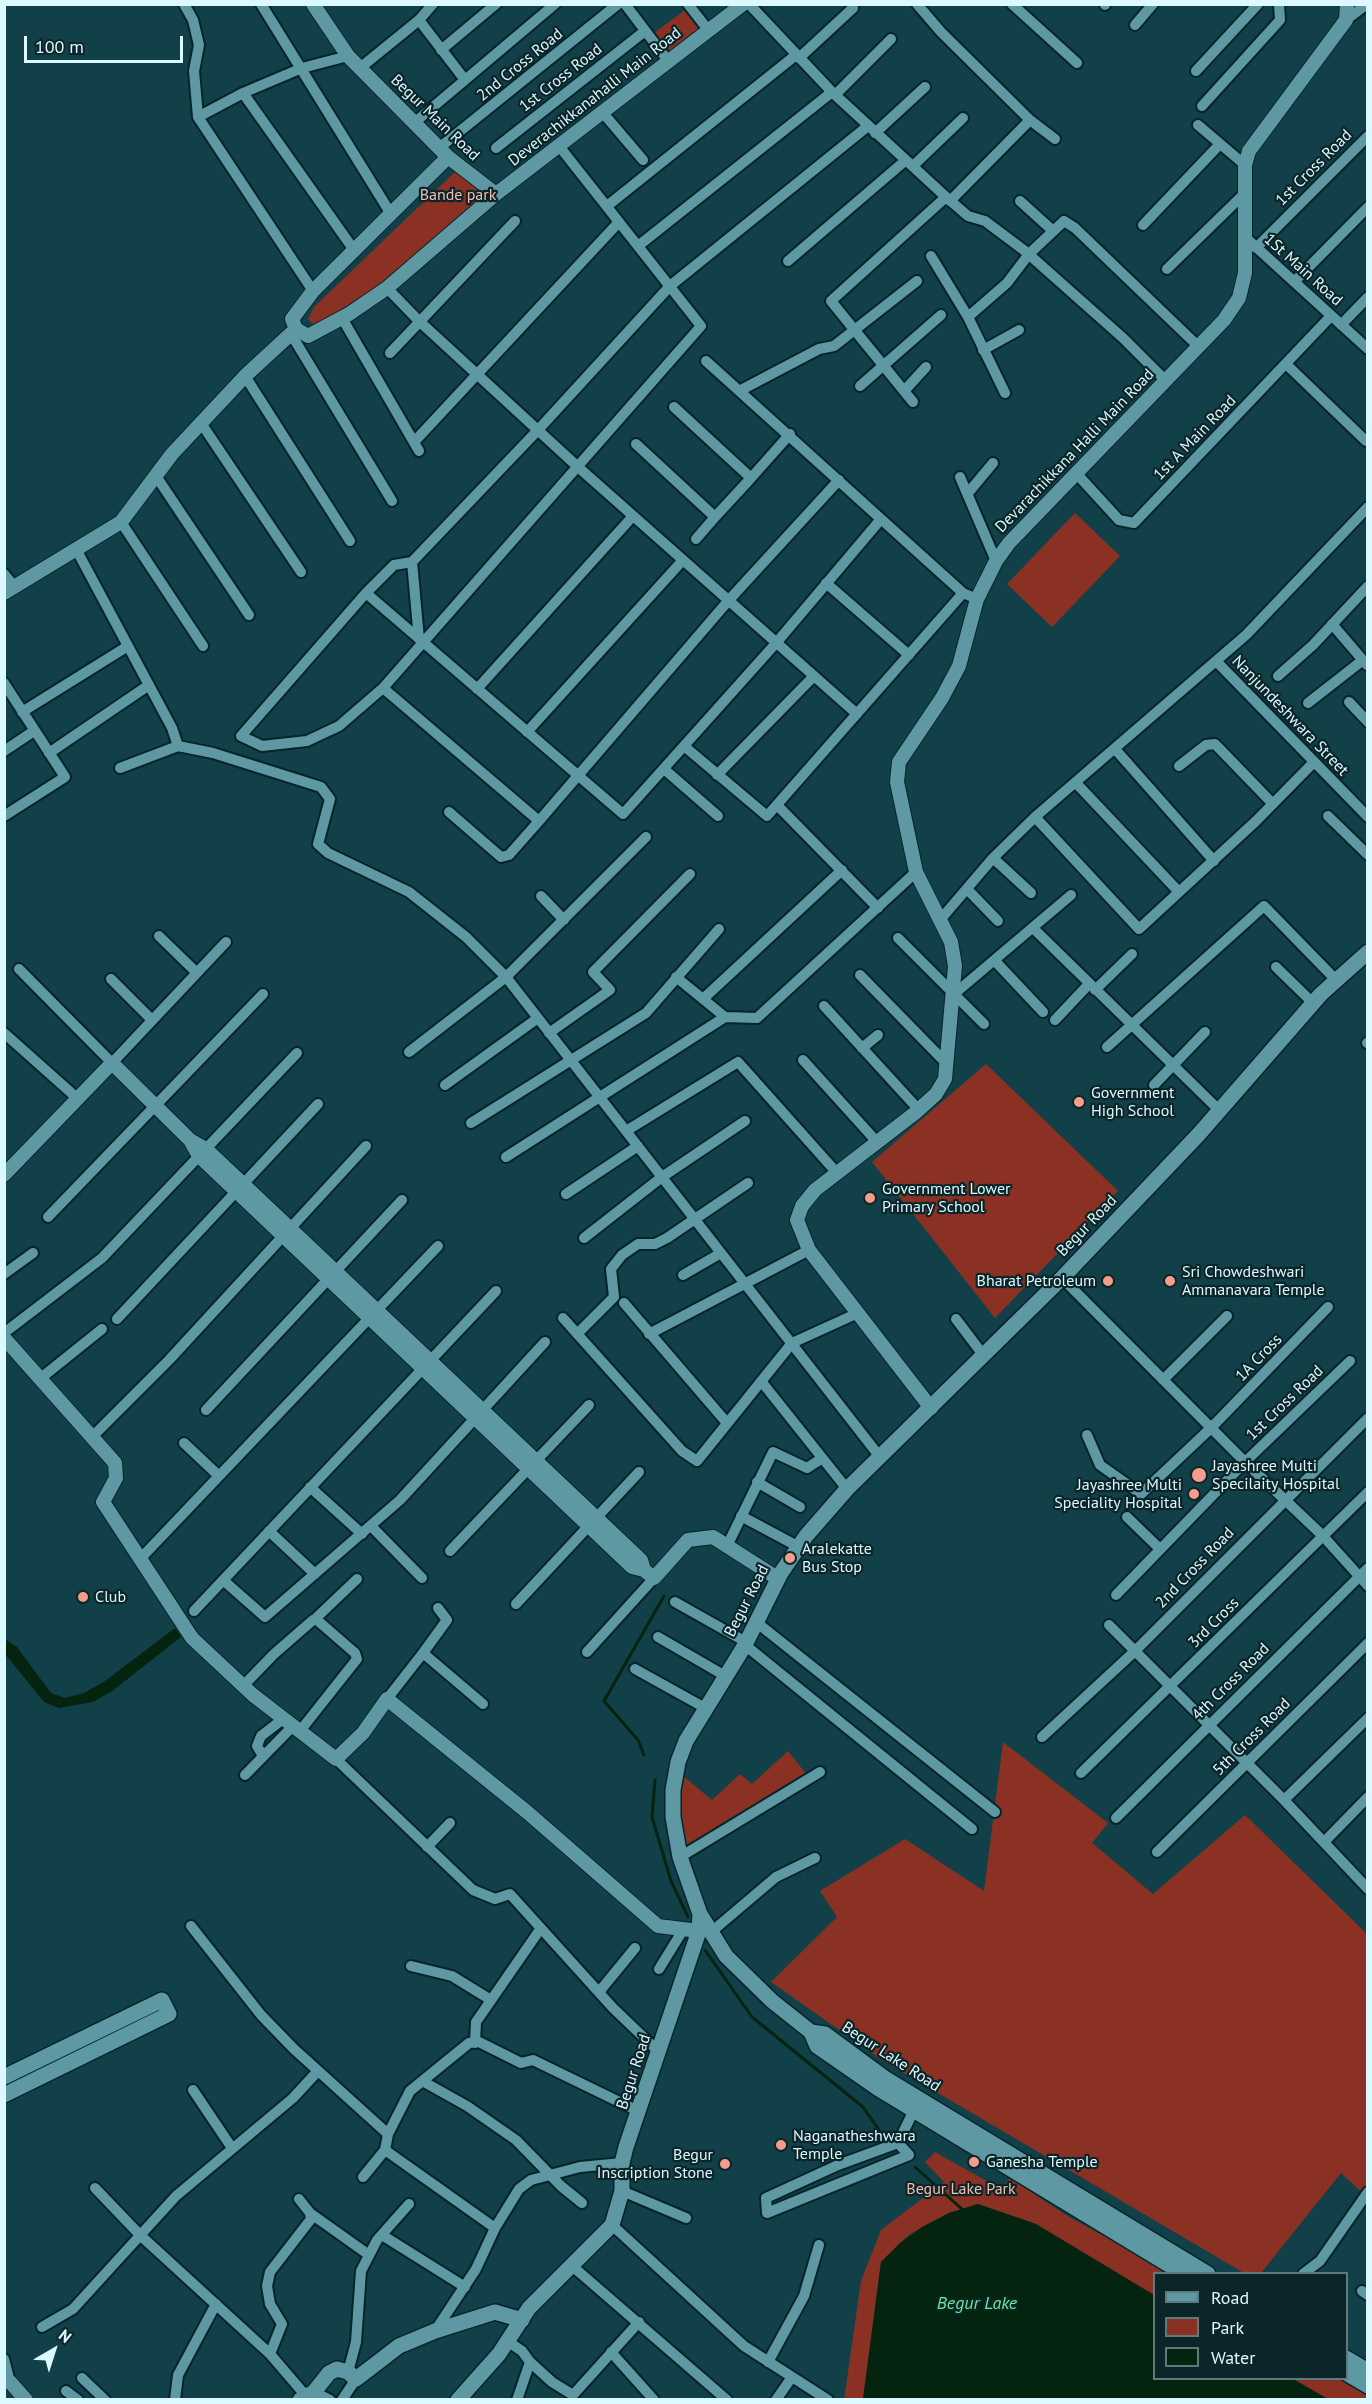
<!DOCTYPE html>
<style>
body{margin:0}
#map{position:relative;width:1372px;height:2404px;overflow:hidden;background:#124048;font-family:"PT Sans",sans-serif}
canvas{display:block}
.frame{position:absolute;inset:0;border:6px solid #dbf9ff;pointer-events:none}
.legend{position:absolute;left:1153px;top:2272px;width:195px;height:108px;box-sizing:border-box;background:#0c2529;border:2px solid #5f7a7f;margin:0;padding:8px 10px;list-style:none;font-size:18px;color:#dbf9ff}
.legend li{display:flex;align-items:center;gap:12px;height:30px}
.legend b{width:30px;border:2px solid #5f7a7f}
.north{position:absolute;left:24px;top:2320px;width:60px;height:60px;-webkit-text-stroke:4px #0c2529;paint-order:stroke;rotate:39deg;font-size:16px;font-weight:700;line-height:24px;text-align:center;color:#dbf9ff}
.north::after{content:'';display:block;margin:auto;width:21px;height:27px;background:#dbf9ff;clip-path:polygon(50% 0,100% 100%,50% 72%,0 100%)}
.scale{position:absolute;left:24px;top:36px;width:159px;height:27px;box-sizing:border-box;border:3px solid #dbf9ff;border-top:0;padding-left:8px;font-size:18px;line-height:21px;white-space:nowrap;color:#dbf9ff;-webkit-text-stroke:4px #0c2529;paint-order:stroke}
</style>
<div id="map">
<canvas width="1372" height="2404"></canvas>
<div class="frame"></div>
<ul class="legend">
<li><b style="height:8px;background:#5d98a3"></b>Road</li>
<li><b style="height:16px;background:#8b3123"></b>Park</li>
<li><b style="height:16px;background:#05240f"></b>Water</li>
</ul>
<div class="north">N</div>
<div class="scale">100 m</div>
</div>
<script>
const ctx = document.querySelector('canvas').getContext('2d');
ctx.lineJoin = 'round';
function paint(path, color) { ctx.fillStyle = color; ctx.fill(path, 'evenodd'); }
const poly = rows => new Path2D(rows.map(r => 'M' + r).join(''));
function trace(path, color, width, dash) { ctx.strokeStyle = color; ctx.lineWidth = width; ctx.lineCap = dash ? 'butt' : 'round'; ctx.setLineDash(dash || []); ctx.stroke(path); }
function write(font, color, halo, rows, align = 'center') {
  ctx.font = font + ' "PT Sans",sans-serif'; ctx.lineWidth = 4.5; ctx.setLineDash([]); ctx.textBaseline = 'middle'; ctx.strokeStyle = halo; ctx.fillStyle = color; for (const [text, x, y, turn = 0] of rows) {
    ctx.save(); ctx.translate(x, y); ctx.rotate((+turn || 0) * Math.PI / 180); ctx.textAlign = isNaN(turn) ? turn : align; if (halo) ctx.strokeText(text, 0, 0); ctx.fillText(text, 0, 0); ctx.restore();
  }
}
paint(poly([
 [685,10,700,30,670,53,654,33],
 [457,170,489,195,376,287,315,326,308,319,314,307],
 [1075,513,1120,556,1052,627,1007,584],
 [986,1064,1118,1191,995,1318,872,1162],
 [1003,1742,1108,1823,1092,1843,1153,1894,1245,1815,1367,1934,1367,2197,1341,2173,1261,2273,1244,2273,882,2060,771,1982,837,1917,820,1891,905,1839,984,1891],
 [788,1751,808,1776,684,1851,680,1821,682,1775,712,1800,740,1774,752,1784],
 [935,2152,1001,2189,1010,2178,1069,2217,1173,2273,1154,2274,1154,2295,1036,2224,978,2204,949,2213,910,2234,881,2262,863,2399,844,2400,861,2281,881,2230,944,2182,925,2162],
 [1293,2379,1342,2379,1367,2394,1367,2399,1328,2399]
]), '#8b3123');
paint(poly([
 [175,1628,181,1637,111,1692,93,1702,59,1708,44,1702,5,1654,5,1639,17,1647,51,1693,65,1698,84,1693,105,1681],
 [978,2204,1036,2224,1154,2295,1154,2378,1293,2379,1328,2399,863,2399,881,2262,900,2243,922,2227,949,2213]
]), '#05240f');
trace(poly([
 [644,1755,638,1740,604,1701,664,1596],
 [655,1780,652,1817,671,1881,688,1917],
 [705,1950,752,2017,863,2107,879,2130],
 [915,2167,963,2210]
]), '#05240f', 3);
const minor = poly([
 [184,4,193,20,199,45,194,71,198,117],
 [261,4,391,214],
 [625,4,669,62],
 [688,4,709,31],
 [749,4,832,92,946,197,968,216,985,221,1025,251,1123,338,1166,381],
 [917,4,941,32,1030,120,950,201],
 [1012,4,1077,63],
 [1105,4,1105,5],
 [419,20,465,80],
 [1346,20,1367,4],
 [1135,25,1153,4],
 [441,50,496,4],
 [799,58,853,8],
 [360,68,419,20,433,4],
 [1196,71,1258,4],
 [243,93,354,250],
 [835,95,891,39],
 [1202,106,1280,20,1279,4],
 [603,113,643,160],
 [1030,120,1055,139],
 [414,123,555,4],
 [1198,125,1245,165],
 [875,133,925,87],
 [439,148,618,4],
 [496,148,645,31],
 [913,166,963,118],
 [1020,201,1052,230],
 [607,206,796,55],
 [1143,225,1220,144],
 [1245,237,1368,349],
 [638,246,832,92],
 [1256,248,1368,136],
 [931,256,968,317,1005,393],
 [788,261,906,160],
 [1167,269,1245,193],
 [1294,282,1368,207],
 [387,288,419,321,578,467,857,714],
 [313,291,198,117,243,93,302,68,348,56],
 [968,317,1007,283,1029,254,1064,221,1075,228,1199,347],
 [342,318,419,451],
 [1341,325,1368,297],
 [291,334,392,501],
 [983,350,1019,330],
 [390,353,515,221],
 [706,361,963,593,977,599],
 [1286,364,1366,441,1368,439],
 [245,376,350,541],
 [860,386,941,315],
 [741,390,819,349,834,346,917,281],
 [904,391,926,367],
 [913,402,831,301,946,197],
 [674,407,751,478,790,434],
 [201,423,301,572],
 [414,442,619,222],
 [636,444,715,517,751,478],
 [1076,473,1119,520,1134,523,1331,316],
 [156,476,249,615],
 [960,477,996,561],
 [839,480,729,600,539,821,383,688,339,726,307,741,262,746,241,736,366,593,394,565,412,562,538,430,670,286,868,126],
 [968,493,993,463],
 [121,522,203,646],
 [696,539,715,517],
 [76,549,172,728,178,746],
 [412,562,419,639],
 [4,574,14,586],
 [826,583,909,655],
 [366,593,623,814,777,642,881,519],
 [1332,624,1367,665],
 [1217,662,1368,817],
 [1278,676,1313,645,1368,586],
 [4,683,65,777,4,816],
 [383,688,701,326,559,146],
 [477,689,633,516],
 [1349,702,1368,722],
 [1308,703,1363,660],
 [22,712,128,646],
 [527,732,683,560],
 [684,746,767,816,963,593],
 [1115,749,1214,861],
 [4,751,34,731],
 [49,753,149,685],
 [1179,766,1206,745,1215,744,1273,804],
 [120,768,178,746,213,753,321,787,330,799,318,844,328,853,409,892,466,937,506,977,880,1457],
 [664,769,718,816],
 [717,775,814,676],
 [1076,783,1179,892],
 [777,805,878,908],
 [449,812,501,857,509,855,539,821],
 [1328,816,1368,855],
 [1035,817,1139,929,1256,821,1314,762],
 [993,858,1031,893],
 [967,889,998,921],
 [541,896,564,920],
 [940,920,993,858,1035,817,1246,635,1368,507],
 [1034,929,1220,1111],
 [159,936,197,973],
 [898,938,984,1024],
 [995,961,1043,1012],
 [1276,967,1313,1003],
 [19,969,112,1063,226,942],
 [860,975,947,1064],
 [676,977,725,1017],
 [111,979,152,1020],
 [1095,990,1132,954],
 [953,995,1071,895],
 [703,999,842,870],
 [824,1006,919,1110],
 [1055,1020,1089,984],
 [4,1033,77,1098],
 [549,1033,610,990,593,972,690,874],
 [1367,1043,1368,1042],
 [1107,1047,1264,906,1336,980],
 [862,1048,878,1035],
 [409,1052,506,977,646,837],
 [803,1060,877,1142],
 [445,1085,538,1018],
 [1154,1085,1205,1032],
 [471,1123,646,1013,719,929],
 [626,1131,738,1062,837,1173],
 [506,1157,725,1017,757,1018,916,872],
 [566,1194,638,1146],
 [48,1217,263,994],
 [584,1238,662,1177,745,1121],
 [4,1274,33,1253],
 [683,1275,721,1253],
 [1062,1278,1245,1462,1322,1535,1368,1586],
 [624,1303,727,1423],
 [563,1318,682,1451,697,1461,792,1343,858,1313],
 [117,1319,318,1104],
 [956,1319,984,1356],
 [4,1333,102,1258,297,1053],
 [577,1334,614,1297,611,1269,622,1255,638,1244,655,1244,667,1238,748,1183],
 [649,1334,809,1250],
 [41,1378,102,1329],
 [1163,1380,1227,1316],
 [761,1381,847,1489],
 [206,1410,402,1200],
 [1087,1435,1100,1465,1141,1494,1211,1428,1328,1307],
 [92,1437,169,1360,366,1146],
 [184,1443,219,1476],
 [757,1482,800,1507],
 [310,1487,362,1534],
 [741,1516,799,1547],
 [1127,1517,1160,1549],
 [371,1526,422,1578],
 [269,1531,315,1574],
 [727,1546,773,1452,807,1468,821,1459],
 [450,1551,589,1405],
 [141,1558,438,1246],
 [223,1580,265,1617,400,1500,545,1342],
 [1116,1595,1245,1462,1350,1361],
 [675,1602,746,1642],
 [516,1604,639,1472],
 [194,1611,496,1291],
 [315,1619,357,1579],
 [756,1622,995,1812],
 [1109,1625,1284,1800,1368,1889],
 [658,1637,727,1677],
 [745,1645,972,1829],
 [587,1652,654,1578],
 [423,1653,447,1620,438,1608],
 [635,1669,707,1709],
 [243,1686,274,1654,313,1620,317,1620,355,1653,357,1659,300,1731],
 [387,1699,423,1653,483,1704],
 [1042,1737,1135,1651,1368,1418],
 [263,1756,257,1746,261,1736,283,1719],
 [336,1759,473,1890,495,1899,510,1894,613,2008,659,2052],
 [1081,1773,1368,1492],
 [245,1775,293,1726],
 [1284,1800,1368,1718],
 [1116,1818,1368,1568],
 [1324,1842,1368,1797],
 [427,1847,450,1823],
 [1157,1852,1368,1643],
 [680,1857,820,1772],
 [191,1926,261,2015,294,2049,388,2134,385,2150,495,2228],
 [710,1933,776,1877,815,1858],
 [411,1966,452,1976,491,2000],
 [659,1969,683,1930],
 [599,1992,635,1948],
 [475,2043,476,2022,541,1928],
 [424,2082,467,2106,516,2140,561,2186,582,2203],
 [193,2090,232,2148],
 [388,2134,410,2091,469,2043,479,2042,521,2063,533,2060,640,2112],
 [898,2143,909,2155,767,2213,766,2198,838,2165,898,2143],
 [898,2143,914,2110],
 [363,2177,385,2150],
 [95,2188,140,2235,270,2354],
 [622,2191,686,2218],
 [299,2199,310,2213,311,2219,270,2272,267,2286,270,2304,282,2324,270,2354,306,2396],
 [310,2213,369,2255],
 [612,2225,744,2346,828,2400],
 [382,2235,465,2287],
 [571,2265,727,2400],
 [1303,2274,1320,2261,1368,2192],
 [1362,2291,1368,2295],
 [42,2327,73,2309,176,2196,293,2098,317,2072],
 [435,2331,476,2269,495,2228,519,2189,531,2180,580,2167,622,2163],
 [507,2341,522,2351,530,2362,517,2400],
 [611,2352,654,2400],
 [4,2359,10,2382],
 [530,2362,552,2382,573,2395,639,2322],
 [768,2362,804,2296,819,2245],
 [348,2372,356,2342,361,2271,377,2240,409,2204],
 [82,2378,105,2400],
 [66,2391,78,2400],
 [314,2392,330,2400],
 [175,2400,178,2375,216,2304],
 [342,2400,356,2379],
 [776,2400,792,2377]
]);
const tertiary = poly([
 [313,4,348,56,448,157,496,194],
 [448,157,313,291,292,319,296,329,308,336,349,314,387,288,496,194,743,4],
 [4,593,121,522,172,454,245,376,296,329],
 [190,1140,206,1149,641,1560,644,1570],
 [4,1175,112,1063,190,1140,199,1156,632,1567,644,1570,654,1578,688,1540,713,1537,777,1578],
 [4,1338,115,1463,116,1478,103,1502,192,1638,253,1695,336,1759,363,1733,387,1699,527,1812,658,1926,699,1931],
 [931,1408,809,1250,797,1220,802,1206,815,1190,915,1113,936,1094,945,1079,955,966,951,942,916,872,897,782,899,762,942,698,959,666,977,599,996,561,1009,543,1224,320,1239,298,1245,273,1245,165,1249,151,1346,20,1347,4],
 [4,2380,10,2382,26,2400]
]);
const secondary = poly([
 [700,1914,726,1956,772,2001,811,2032,817,2046,879,2089,1184,2274],
 [811,2032,825,2034,886,2079,1208,2274],
 [4,2077,162,2000,169,2014,4,2095],
 [1346,2358,1368,2371],
 [1346,2373,1368,2386],
 [300,2400,314,2392,329,2373,337,2369,348,2372,356,2379,399,2346,435,2331,495,2312,522,2320],
 [458,2400,499,2354,529,2308,612,2225,622,2191,622,2163,626,2147,699,1931,700,1914,680,1857,673,1817,673,1790,678,1762,686,1741,745,1645,781,1573,806,1536,847,1489,1062,1278,1199,1134,1321,994,1368,952]
]);
trace(minor, '#05252b', 14);
trace(tertiary, '#05252b', 16);
trace(secondary, '#05252b', 18);
trace(minor, '#5d98a3', 10);
trace(tertiary, '#5d98a3', 14);
trace(secondary, '#5d98a3', 15);
for (const [x, y, r, color] of [
 [1079,1102,6,"#f49d8d"],
 [870,1198,6,"#f49d8d"],
 [1108,1281,6,"#f49d8d"],
 [1170,1281,6,"#f49d8d"],
 [1199,1475,8,"#f49d8d"],
 [1194,1494,6,"#f49d8d"],
 [790,1558,6,"#f49d8d"],
 [83,1597,6,"#f49d8d"],
 [781,2145,6,"#f49d8d"],
 [974,2162,6,"#f49d8d"],
 [725,2164,6,"#f49d8d"]
]) { const dot = new Path2D(); dot.arc(x, y, r, 0, 2 * Math.PI); ctx.fillStyle = color; ctx.fill(dot); trace(dot, '#0c2529', 2); }
write('16px', '#dbf9ff', '#0c2529', [
 ["2nd Cross Road",520,65,-39],
 ["1st Cross Road",561,78,-38],
 ["Deverachikkanahalli Main Road",595,97,-38],
 ["Begur Main Road",435,118,44],
 ["1st Cross Road",1314,168,-45],
 ["1St Main Road",1303,270,42],
 ["1st A Main Road",1195,438,-46],
 ["Devarachikkana Halli Main Road",1075,451,-46],
 ["Nanjundeshwara Street",1290,716,46],
 ["Begur Road",1087,1226,-46],
 ["1A Cross",1259,1358,-46],
 ["1st Cross Road",1285,1403,-44],
 ["2nd Cross Road",1195,1568,-46],
 ["Begur Road",747,1601,-63],
 ["3rd Cross",1214,1623,-45],
 ["4th Cross Road",1231,1682,-45],
 ["5th Cross Road",1252,1737,-45],
 ["Begur Lake Road",891,2057,33],
 ["Begur Road",634,2072,-72]
]);
write('16px', '#f2bcb1', '#0c2529', [
 ["Bande park",458,195],
 ["Begur Lake Park",961,2189]
]);
write('16px', '#dbf9ff', '#0c2529', [
 ["Government",1091,1093],
 ["High School",1091,1111],
 ["Government Lower",882,1189],
 ["Primary School",882,1207],
 ["Sri Chowdeshwari",1182,1272],
 ["Ammanavara Temple",1182,1290],
 ["Bharat Petroleum",1096,1281,"right"],
 ["Jayashree Multi",1212,1466],
 ["Specilaity Hospital",1212,1484],
 ["Jayashree Multi",1182,1485,"right"],
 ["Speciality Hospital",1182,1503,"right"],
 ["Aralekatte",802,1549],
 ["Bus Stop",802,1567],
 ["Club",95,1597],
 ["Naganatheshwara",793,2136],
 ["Temple",793,2154],
 ["Begur",713,2155,"right"],
 ["Inscription Stone",713,2173,"right"],
 ["Ganesha Temple",986,2162]
], 'left');
write('italic 18px', '#6ce691', '#0c2529', [
 ["Begur Lake",977,2304]
]);
</script>
